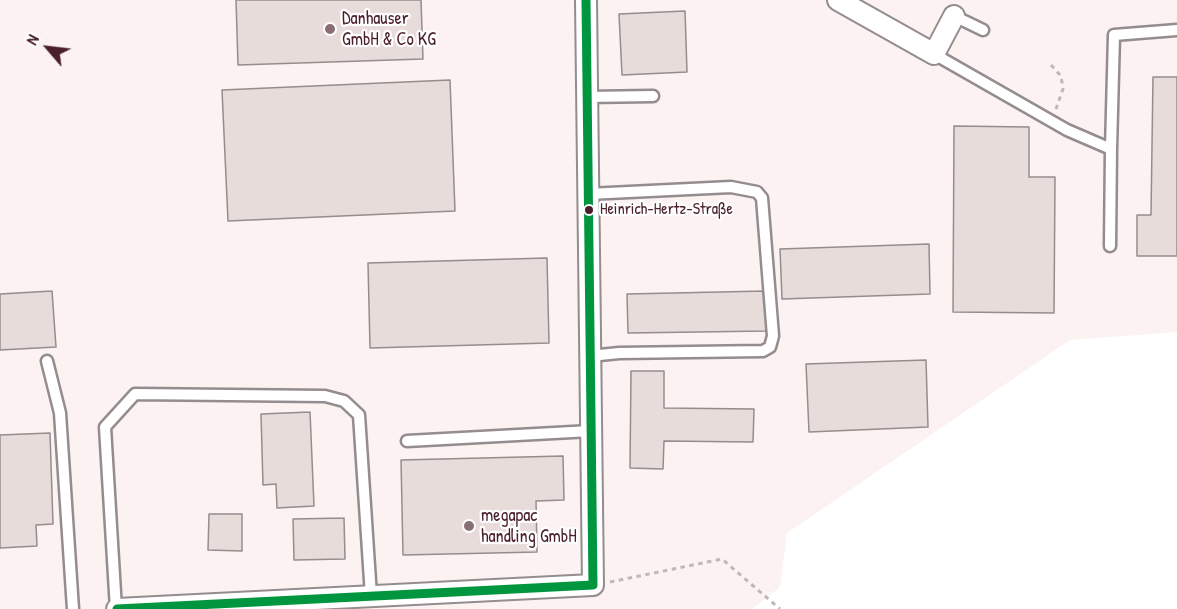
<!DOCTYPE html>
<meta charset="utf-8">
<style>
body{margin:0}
#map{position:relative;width:1177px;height:609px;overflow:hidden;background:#fff;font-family:"Patrick Hand",sans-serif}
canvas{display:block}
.north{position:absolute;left:18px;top:18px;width:60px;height:60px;-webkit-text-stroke:4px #fff;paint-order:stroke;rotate:298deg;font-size:16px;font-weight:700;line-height:24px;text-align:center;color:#4a1f2b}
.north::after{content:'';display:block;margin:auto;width:21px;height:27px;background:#4a1f2b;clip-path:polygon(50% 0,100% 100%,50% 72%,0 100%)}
</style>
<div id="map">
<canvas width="1177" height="609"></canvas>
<div class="north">N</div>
</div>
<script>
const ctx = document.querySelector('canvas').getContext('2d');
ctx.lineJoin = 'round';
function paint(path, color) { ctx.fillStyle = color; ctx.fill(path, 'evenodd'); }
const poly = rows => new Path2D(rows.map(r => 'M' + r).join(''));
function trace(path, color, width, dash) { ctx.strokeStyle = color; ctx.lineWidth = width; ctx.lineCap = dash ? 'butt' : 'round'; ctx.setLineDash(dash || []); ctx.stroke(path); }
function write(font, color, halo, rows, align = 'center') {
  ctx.font = font + ' "Patrick Hand",sans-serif'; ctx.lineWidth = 4.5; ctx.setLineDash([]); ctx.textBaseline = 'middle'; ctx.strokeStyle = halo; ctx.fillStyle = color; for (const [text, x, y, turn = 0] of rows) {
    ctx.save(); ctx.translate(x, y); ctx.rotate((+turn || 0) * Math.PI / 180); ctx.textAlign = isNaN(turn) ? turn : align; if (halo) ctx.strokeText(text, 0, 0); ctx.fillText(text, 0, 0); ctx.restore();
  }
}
paint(poly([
 [0,0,1177,0,1177,332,1070,340,787,533,780,587,752,609,0,609]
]), '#fbf2f1');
const building = poly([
 [236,0,421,0,423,59,238,65,236,0],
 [685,11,687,72,622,75,619,14,685,11],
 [1153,77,1177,77,1177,256,1137,256,1137,215,1151,215,1153,77],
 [450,80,455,211,228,221,222,90,450,80],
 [954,126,1029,127,1029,177,1055,177,1054,313,953,312,954,126],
 [929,244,930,294,782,299,780,249,929,244],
 [547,258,549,343,370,348,368,263,547,258],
 [52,291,56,347,0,350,0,294,52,291],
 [766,291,767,331,628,333,627,294,766,291],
 [926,360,928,427,809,432,806,364,926,360],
 [631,371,664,371,664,408,754,409,753,442,664,441,663,469,630,468,631,371],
 [310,412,314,506,277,508,276,484,263,485,261,414,310,412],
 [50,433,53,524,36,525,37,546,0,548,0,435,50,433],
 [563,456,564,500,536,501,537,552,403,555,401,460,563,456],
 [209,514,242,514,242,551,208,550,209,514],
 [344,518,345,559,294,560,293,519,344,518]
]);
paint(building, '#e8dcdb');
trace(building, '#948c8e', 1.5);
const service = poly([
 [954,16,983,30],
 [934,54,1067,130,1111,149,1114,35,1177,30],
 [587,97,653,96],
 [588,194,731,187,757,192,762,198,773,336,770,347,763,351,619,353,590,356],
 [1110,246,1111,149],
 [47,361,60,413,73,609],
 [407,441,591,431],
 [116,609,105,427,135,394,325,396,344,401,359,415,371,596]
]);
const minor = poly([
 [838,0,934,54,954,16],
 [117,609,593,585,586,0]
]);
trace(service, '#948c8e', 15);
trace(minor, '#948c8e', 24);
trace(poly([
 [1051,65,1061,76,1063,89,1056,109],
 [610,582,722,559,780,609]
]), '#bdb8b9', 3, [4.5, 4.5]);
trace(service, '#fff', 10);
trace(minor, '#fff', 20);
trace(poly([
 [117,609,593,585,586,0]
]), '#00963f', 9);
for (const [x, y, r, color] of [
 [330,29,6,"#896d75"],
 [589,210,5,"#4a1f2b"],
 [469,526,6,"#896d75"]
]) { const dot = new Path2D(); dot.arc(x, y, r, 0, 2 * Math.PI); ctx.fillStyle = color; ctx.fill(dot); trace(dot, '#fff', 2); }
write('16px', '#4a1f2b', '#fff', [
 ["Heinrich-Hertz-Straße",600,210]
], 'left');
write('18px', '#4a1f2b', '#fff', [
 ["Danhauser",342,19],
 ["GmbH & Co KG",342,40],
 ["megapac",481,516],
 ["handling GmbH",481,537]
], 'left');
</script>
